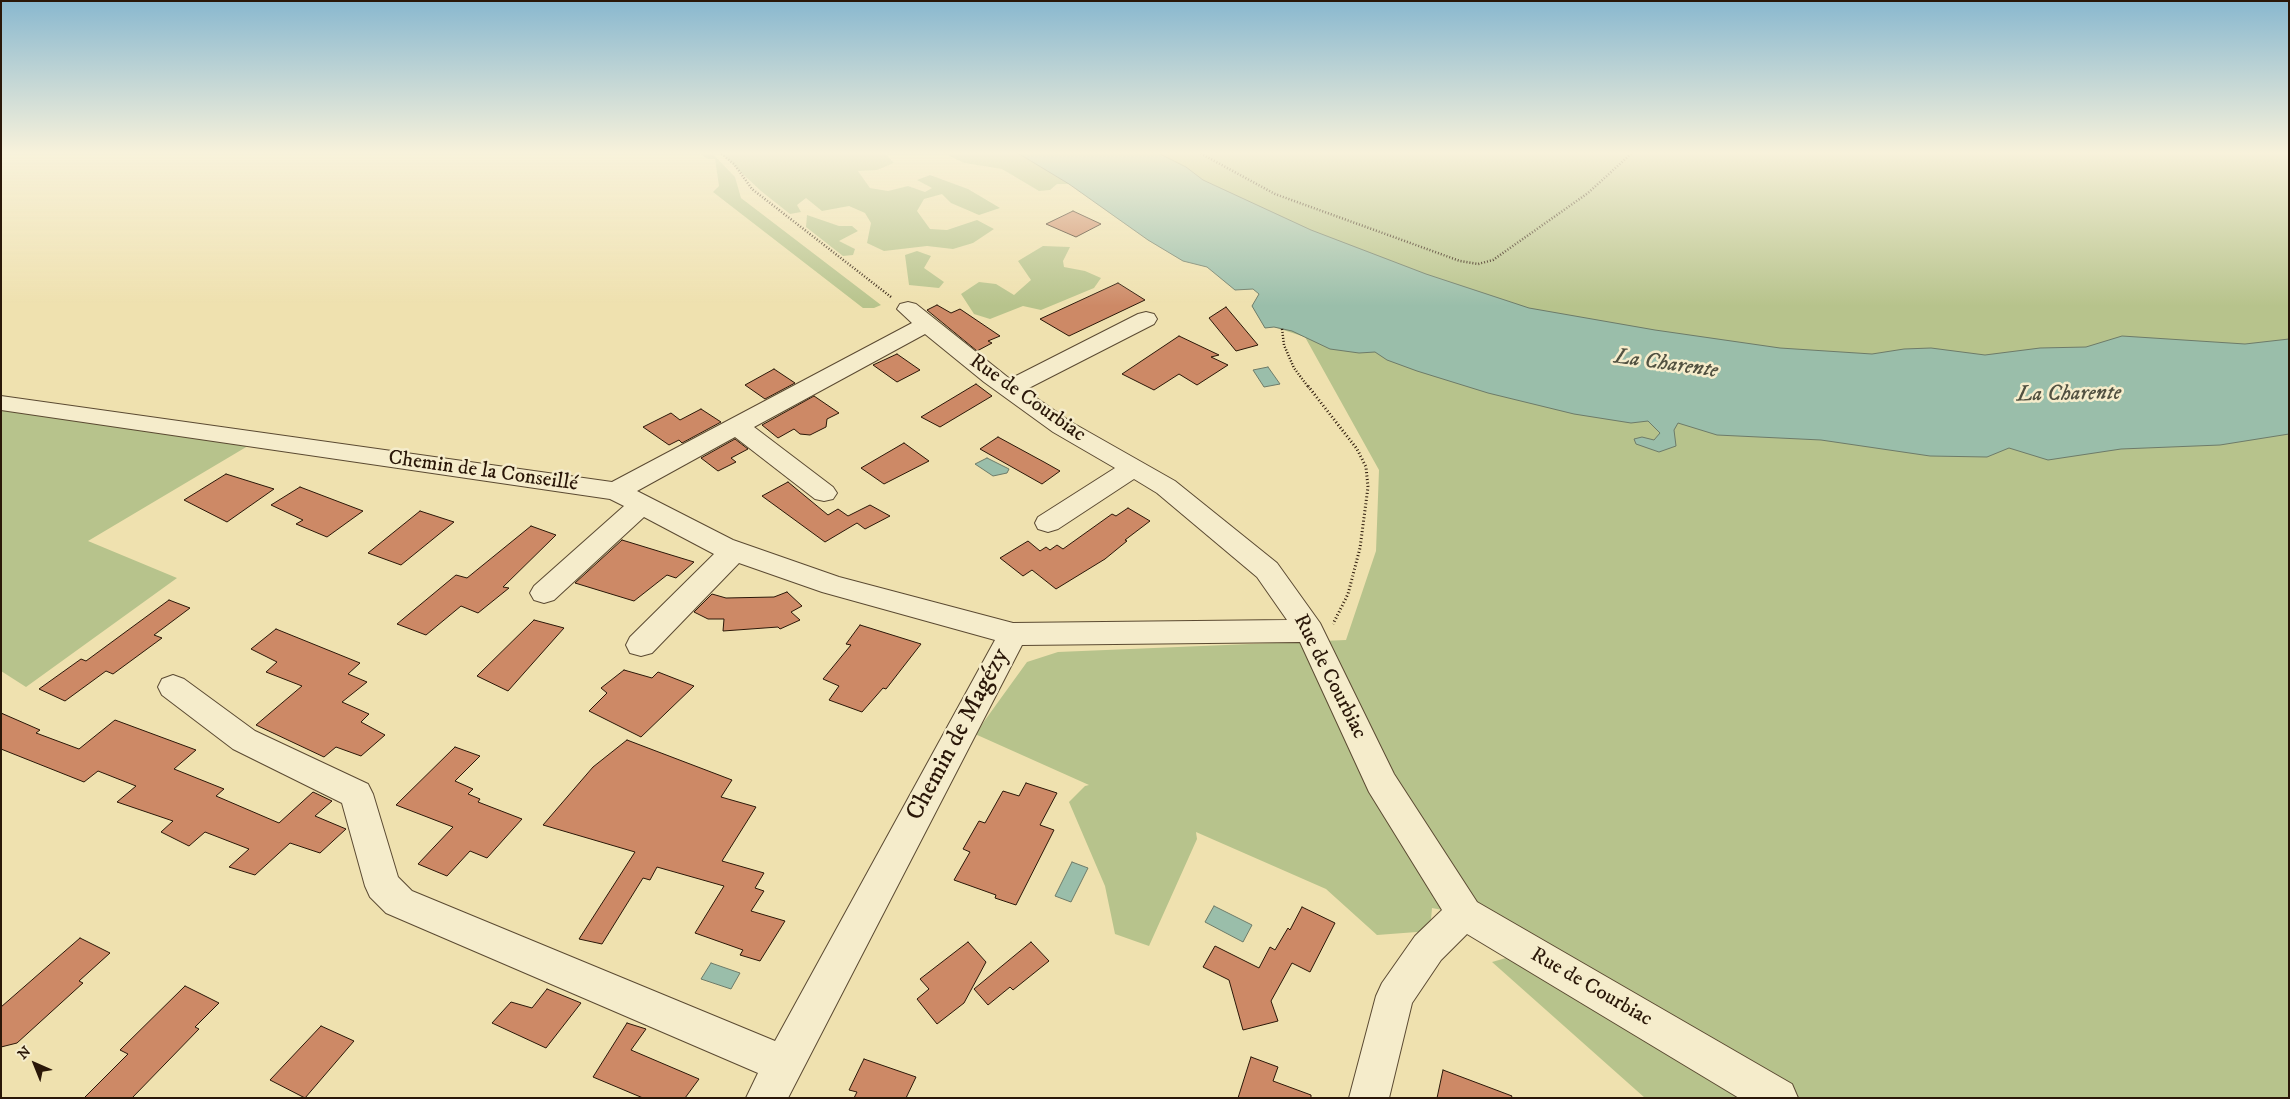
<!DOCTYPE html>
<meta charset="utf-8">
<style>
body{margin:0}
#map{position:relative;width:2290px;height:1099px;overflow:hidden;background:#efe1af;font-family:"IM FELL DW Pica",serif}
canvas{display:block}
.frame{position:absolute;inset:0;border:2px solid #2a1708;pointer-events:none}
.north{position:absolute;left:10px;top:1039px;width:50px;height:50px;-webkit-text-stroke:4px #f5eccb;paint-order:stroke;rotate:316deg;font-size:14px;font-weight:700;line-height:20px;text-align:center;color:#2a1708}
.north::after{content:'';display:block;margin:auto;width:18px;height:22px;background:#2a1708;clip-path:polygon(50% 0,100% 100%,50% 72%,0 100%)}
</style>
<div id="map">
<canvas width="2290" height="1099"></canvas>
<div class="frame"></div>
<div class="north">N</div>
</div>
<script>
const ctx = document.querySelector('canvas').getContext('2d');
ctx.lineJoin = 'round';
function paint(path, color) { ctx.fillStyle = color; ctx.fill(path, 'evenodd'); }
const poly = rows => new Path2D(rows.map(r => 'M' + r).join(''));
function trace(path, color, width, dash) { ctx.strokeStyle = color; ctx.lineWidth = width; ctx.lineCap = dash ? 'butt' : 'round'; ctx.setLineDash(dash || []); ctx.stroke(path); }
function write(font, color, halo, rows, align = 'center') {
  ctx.font = font + ' "IM FELL DW Pica",serif'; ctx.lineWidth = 5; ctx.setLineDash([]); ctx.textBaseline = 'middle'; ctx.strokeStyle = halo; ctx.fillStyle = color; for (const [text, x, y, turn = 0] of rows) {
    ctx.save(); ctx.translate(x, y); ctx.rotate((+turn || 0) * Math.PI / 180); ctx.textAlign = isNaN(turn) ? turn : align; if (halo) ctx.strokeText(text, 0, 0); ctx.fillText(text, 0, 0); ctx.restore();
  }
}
paint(poly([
 [697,152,712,153,735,177,741,198,881,305,874,308,863,308,713,192,719,186,715,159,708,159],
 [719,152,884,152,894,163,877,170,858,171,870,188,888,191,908,186,925,192,932,188,917,180,930,175,968,189,1000,208,979,215,951,203,942,194,924,199,917,211,930,229,947,230,977,220,994,229,973,243,953,249,927,246,884,251,867,243,871,223,865,213,849,206,822,211,806,198,797,205,801,212,790,214,761,191],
 [941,152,2289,152,2289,1098,1645,1098,1492,962,1527,952,1464,914,1432,908,1430,931,1377,935,1326,889,1196,832,1197,839,1149,946,1115,934,1105,886,1069,802,1085,786,1089,785,975,734,1027,662,1058,652,1346,640,1376,551,1379,470,1305,337,1274,327,1265,328,1252,306,1259,294,1253,289,1235,290,1207,267,1183,261,1148,240,1069,184,1057,184,1050,190,1039,191,1002,169,964,163],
 [807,215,839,226,852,226,858,231,839,241,855,249,853,255,843,256,806,227],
 [1043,246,1070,247,1063,261,1064,267,1085,271,1101,278,1094,288,1041,310,1023,306,990,319,974,314,961,294,979,282,996,284,1014,295,1031,280,1018,261],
 [917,251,931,256,924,268,944,282,939,288,909,285,905,255],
 [1,403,258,440,88,541,177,578,26,687,1,671]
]), '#b7c38c');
const water = poly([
 [1016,152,1156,152,1186,167,1203,180,1311,230,1426,274,1529,308,1655,330,1780,348,1872,354,1904,349,1931,348,1985,355,2040,348,2086,347,2122,336,2245,344,2289,339,2289,434,2220,445,2121,449,2048,460,2009,448,1987,457,1930,456,1821,440,1717,435,1678,423,1674,430,1676,446,1659,452,1636,444,1634,439,1642,437,1654,440,1660,433,1648,421,1631,423,1574,414,1488,393,1417,371,1387,360,1375,352,1359,353,1330,349,1292,331,1274,327,1265,328,1252,306,1259,294,1253,289,1235,290,1207,267,1183,261,1148,240,1069,184,1016,152],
 [1268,367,1280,384,1264,387,1253,370,1268,367],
 [987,458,1009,469,1007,473,993,476,975,464,987,458],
 [1072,862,1088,868,1071,902,1055,896,1072,862],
 [1214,906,1252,925,1243,942,1205,922,1214,906],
 [711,963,740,973,731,989,701,979,711,963]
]);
paint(water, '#9abeaa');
trace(water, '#6d7b69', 1);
const building = poly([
 [1073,211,1101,224,1076,237,1046,224,1073,211],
 [1118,283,1145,300,1069,336,1040,319,1118,283],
 [937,305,951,313,960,309,1000,336,988,341,992,343,977,351,927,310,937,305],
 [1226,307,1258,345,1236,351,1209,318,1226,307],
 [1179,336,1219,355,1211,357,1228,365,1197,385,1179,374,1154,390,1122,374,1179,336],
 [897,354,920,370,897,382,873,365,897,354],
 [774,369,795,383,765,399,745,385,774,369],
 [976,384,992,396,940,427,921,417,976,384],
 [814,396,839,413,827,419,826,427,810,435,800,434,794,429,778,438,762,425,814,396],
 [701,409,721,422,682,443,679,440,669,445,643,427,671,413,680,420,701,409],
 [998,437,1044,462,1060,471,1042,484,980,449,998,437],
 [735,439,748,449,731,458,736,462,718,471,701,458,735,439],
 [904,443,929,461,884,484,861,468,904,443],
 [226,474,274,489,227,522,184,500,226,474],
 [788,482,828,515,838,509,848,516,870,505,890,516,865,529,857,523,825,542,762,496,788,482],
 [300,487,363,511,327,537,296,524,303,520,271,505,300,487],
 [1128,508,1150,521,1125,540,1127,541,1105,559,1056,589,1032,570,1023,576,1000,558,1028,541,1040,551,1046,547,1050,550,1057,545,1063,549,1112,514,1116,516,1128,508],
 [420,511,454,522,401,565,368,553,420,511],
 [531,526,556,535,503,587,509,588,478,613,461,606,426,635,397,624,456,575,467,578,531,526],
 [622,540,694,562,676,578,667,575,634,601,575,583,622,540],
 [787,592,802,606,791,612,800,620,780,629,778,627,723,631,724,619,708,619,694,612,712,594,726,598,774,597,787,592],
 [169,600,190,608,154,635,162,638,113,674,106,671,65,701,39,689,81,659,86,661,169,600],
 [534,620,564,628,508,691,477,676,534,620],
 [860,625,921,644,886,689,883,688,862,712,829,700,839,686,823,679,851,645,846,644,860,625],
 [276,629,360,663,348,674,367,682,342,702,369,714,361,722,385,735,361,756,336,747,324,757,256,725,302,686,266,672,277,662,251,649,276,629],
 [624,670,652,678,658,672,694,686,641,737,589,711,607,693,601,688,624,670],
 [1,713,40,730,36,733,79,749,115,720,196,750,174,769,224,789,216,796,279,823,313,792,332,801,315,816,346,829,320,853,290,843,255,875,229,867,249,849,205,832,189,846,161,832,173,821,117,802,136,786,98,771,84,782,1,749,1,713],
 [627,740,732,780,721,797,756,807,722,861,764,873,755,888,764,891,751,911,785,921,760,961,740,955,743,950,695,933,724,886,657,867,650,880,643,878,602,944,579,939,635,852,543,825,593,767,627,740],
 [455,747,480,756,455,781,473,789,468,794,480,799,478,802,522,819,487,858,470,851,447,876,418,864,453,827,396,805,455,747],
 [1026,783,1057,793,1040,825,1054,830,1016,905,995,898,996,895,954,880,970,852,963,849,979,821,985,823,1003,791,1019,796,1026,783],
 [1302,907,1335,923,1310,972,1292,963,1271,1001,1278,1021,1243,1030,1229,980,1203,967,1215,946,1259,968,1270,947,1275,950,1288,928,1290,930,1302,907],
 [80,938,110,953,79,981,83,983,17,1043,1,1047,1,1007,80,938],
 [968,942,986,962,964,1003,937,1024,917,999,929,989,920,979,968,942],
 [1031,942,1049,961,1013,990,1010,987,988,1005,974,989,1031,942],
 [185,986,219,1003,195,1027,199,1029,132,1098,84,1098,128,1054,120,1050,185,986],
 [547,989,581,1003,546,1048,492,1023,511,1002,532,1008,547,989],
 [627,1023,646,1029,631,1050,699,1079,685,1098,643,1098,593,1077,627,1023],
 [321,1026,354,1041,305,1098,270,1080,321,1026],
 [1251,1057,1278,1067,1273,1081,1311,1095,1311,1098,1238,1098,1251,1057],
 [864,1059,916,1077,906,1098,854,1098,857,1092,849,1090,864,1059],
 [1443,1070,1512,1096,1511,1098,1437,1098,1443,1070]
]);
paint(building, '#cd8966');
trace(building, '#2a1708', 1);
const minor = poly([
 [908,302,916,304,1010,379,1138,314,1146,312,1154,314,1157,319,1154,324,1025,390,1071,422,1175,481,1277,563,1320,623,1394,774,1477,902,1792,1084,1798,1098,1739,1098,1467,934,1441,960,1412,1003,1389,1098,1349,1098,1376,996,1382,983,1415,936,1442,910,1369,792,1300,642,1022,645,788,1098,746,1098,758,1073,386,913,370,897,365,886,342,803,233,749,162,695,158,687,162,679,173,675,184,679,255,731,368,784,373,794,398,877,412,891,775,1041,995,640,822,592,739,563,652,653,641,656,630,653,626,645,630,637,714,554,644,517,554,600,544,603,534,600,530,593,534,586,624,506,610,499,1,410,1,396,612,482,912,323,897,309,900,304,908,302],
 [925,334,984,382,1053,432,1115,468,1038,517,1035,523,1038,529,1048,532,1058,529,1134,479,1157,493,1257,577,1287,620,1013,623,839,577,733,540,637,491,735,437,815,499,824,501,833,499,837,493,833,487,754,427,925,334]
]);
trace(minor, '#5b4a32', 2);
trace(poly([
 [719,152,734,164,752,189,891,297],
 [1198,152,1275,194,1460,261,1478,264,1493,260,1588,193,1633,152],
 [1282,329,1284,345,1294,368,1309,388]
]), '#2a1708', 2.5, [1, 2]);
trace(poly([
 [1308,386,1357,449,1366,467,1368,487,1360,548,1348,594,1333,624]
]), '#2a1708', 3, [1, 2.5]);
paint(minor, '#f5eccb');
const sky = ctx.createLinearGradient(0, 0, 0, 306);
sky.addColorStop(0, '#89b8cf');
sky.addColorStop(0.5, '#f8f2db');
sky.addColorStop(1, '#f8f2db00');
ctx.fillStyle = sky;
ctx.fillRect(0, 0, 2290, 306);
write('21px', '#2a1708', '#f5eccb', [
 ["Rue de Courbiac",1027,399,35],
 ["Chemin de la Conseillé",483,472,8],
 ["Rue de Courbiac",1329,677,63],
 ["Rue de Courbiac",1591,988,30]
]);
write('italic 22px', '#515141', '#f5eccb', [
 ["La Charente",1666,365,8],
 ["La Charente",2069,395,-1]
]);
write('25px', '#2a1708', '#f5eccb', [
 ["Chemin de Magézy",959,735,-62]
]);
</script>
